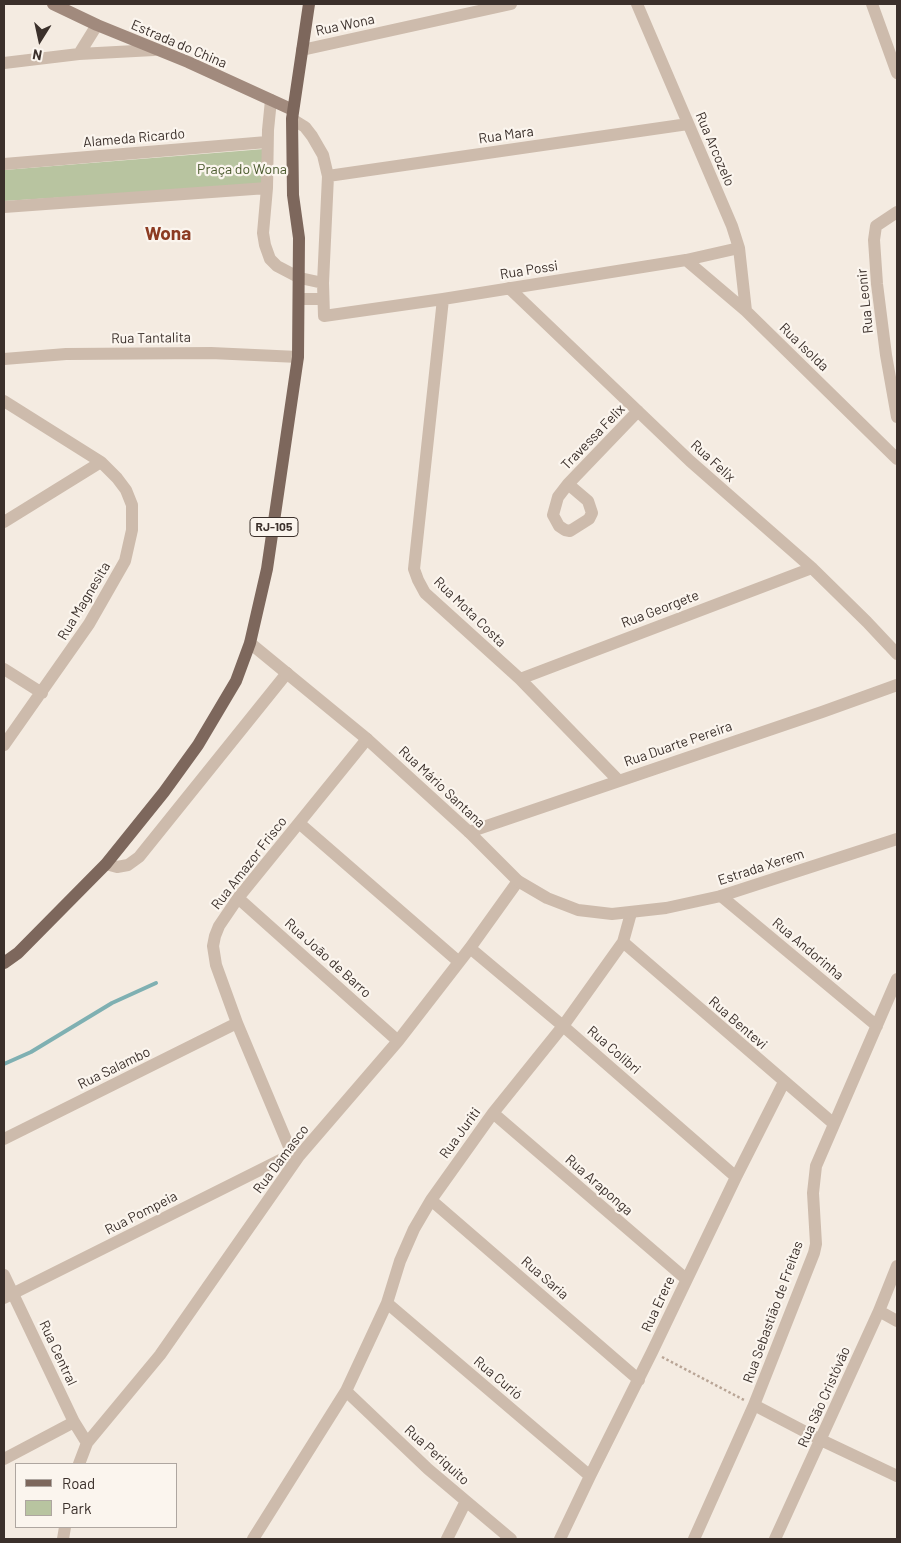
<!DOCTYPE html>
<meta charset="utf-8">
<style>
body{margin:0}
#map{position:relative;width:901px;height:1543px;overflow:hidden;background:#f4ebe1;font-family:Barlow,sans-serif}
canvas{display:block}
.frame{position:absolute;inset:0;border:5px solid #3b302b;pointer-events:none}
.legend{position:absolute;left:15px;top:1463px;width:162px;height:65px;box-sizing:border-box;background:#fbf5ee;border:1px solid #aea6a0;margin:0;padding:6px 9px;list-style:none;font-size:15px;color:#3b302b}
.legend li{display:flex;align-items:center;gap:10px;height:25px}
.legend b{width:25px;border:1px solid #aea6a0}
.north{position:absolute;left:15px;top:15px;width:50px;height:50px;-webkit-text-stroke:4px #fbf5ee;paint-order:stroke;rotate:190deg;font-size:14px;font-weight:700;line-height:20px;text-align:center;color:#3b302b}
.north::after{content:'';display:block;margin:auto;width:18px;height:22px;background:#3b302b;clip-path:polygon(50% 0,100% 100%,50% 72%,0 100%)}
</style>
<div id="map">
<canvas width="901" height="1543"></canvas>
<div class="frame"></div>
<ul class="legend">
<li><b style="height:6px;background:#7d675c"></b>Road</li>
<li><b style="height:14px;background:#b8c4a0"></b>Park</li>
</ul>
<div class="north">N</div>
</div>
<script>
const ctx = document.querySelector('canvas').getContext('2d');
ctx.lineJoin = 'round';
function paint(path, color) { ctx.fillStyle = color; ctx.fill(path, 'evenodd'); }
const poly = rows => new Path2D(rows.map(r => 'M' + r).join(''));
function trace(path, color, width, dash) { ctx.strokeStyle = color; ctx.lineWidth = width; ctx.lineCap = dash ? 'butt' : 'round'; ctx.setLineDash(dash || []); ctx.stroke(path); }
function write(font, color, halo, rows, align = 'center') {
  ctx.font = font + ' Barlow,sans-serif'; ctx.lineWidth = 4.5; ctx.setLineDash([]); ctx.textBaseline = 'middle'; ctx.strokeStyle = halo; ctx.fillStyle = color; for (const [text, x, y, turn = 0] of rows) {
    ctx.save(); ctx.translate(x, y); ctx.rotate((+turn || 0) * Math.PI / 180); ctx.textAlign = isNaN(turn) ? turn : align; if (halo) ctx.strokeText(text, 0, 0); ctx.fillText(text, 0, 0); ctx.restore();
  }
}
paint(poly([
 [264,149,262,185,4,201,4,170]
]), '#b8c4a0');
trace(poly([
 [4,1064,31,1052,112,1003,156,983]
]), '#7fb0b2', 4);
trace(poly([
 [662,1357,744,1400]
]), '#b9a596', 2.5, [2.5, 2.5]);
trace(poly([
 [637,4,732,226,739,248,746,311],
 [872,4,897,73],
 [302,50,511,4],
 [79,54,97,25],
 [4,63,79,54,154,50],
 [271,100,268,130,267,188,263,233,265,245,270,259,277,266,300,278,323,283,328,176,323,155,312,136,305,127,292,119],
 [4,164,267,142],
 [328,176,688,124],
 [4,207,267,188],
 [897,212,876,226,874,240,877,284,886,355,897,417],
 [686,260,746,311,897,459],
 [323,283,324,316,443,299,686,260,739,248],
 [509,288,690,461,812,568,867,622,897,654],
 [300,299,323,299],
 [443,299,414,569,418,580,425,593,520,679,618,780],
 [4,359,66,354,211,353,298,357],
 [4,401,101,462,117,478,126,490,132,505,132,530,125,561,89,624,4,745],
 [568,484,588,501,592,513,589,519,570,531,565,530,559,526,553,515,558,497,568,484,638,411],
 [4,522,101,462],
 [4,669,42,693],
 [520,679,812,568],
 [299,823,459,962],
 [469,832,822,712,897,685],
 [106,864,117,867,128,865,139,857,287,673],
 [721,896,877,1026],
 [238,898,398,1041],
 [623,942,834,1124],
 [470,948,563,1026,736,1177],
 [493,1113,686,1279],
 [4,1139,237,1023],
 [299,1156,292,1154,237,1023,216,965,213,946,215,936,219,926,238,898,367,739],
 [431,1200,639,1380],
 [4,1275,74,1422,87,1443],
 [4,1298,292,1154],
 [387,1303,590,1476],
 [879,1311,897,1321],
 [346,1391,428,1469,511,1539],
 [754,1405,821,1440,897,1476],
 [4,1459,74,1422],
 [79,1464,87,1443,160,1355,299,1156,398,1041,470,948,518,881],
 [63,1539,65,1527],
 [253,1539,346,1391,387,1303,400,1261,414,1229,431,1200,493,1113,563,1026,623,942,631,913],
 [447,1539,466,1501],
 [560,1539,590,1476,652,1352,736,1177,784,1082],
 [694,1539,754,1405,814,1253,816,1244,813,1193,816,1166,897,979],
 [775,1539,879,1311,897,1266]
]), '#cdbbac', 12);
trace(poly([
 [250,643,367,739,469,832,518,881,547,898,578,910,612,914,666,908,721,896,897,839]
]), '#cdbbac', 12);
trace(poly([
 [53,4,97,25,188,62,293,110]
]), '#a18a7d', 12);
trace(poly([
 [4,963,18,953,106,864,164,792,198,745,236,681,250,643,267,569,298,357,299,238,293,195,292,119,309,4]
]), '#7d675c', 12);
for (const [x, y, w] of [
 [274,527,48]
]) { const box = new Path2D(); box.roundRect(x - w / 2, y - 9.5, w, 19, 4); ctx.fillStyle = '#fbf5ee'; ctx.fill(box); trace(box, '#3b302b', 1); }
write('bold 12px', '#3b302b', null, [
 ["RJ-105",274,527]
]);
write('14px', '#3b302b', '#fbf5ee', [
 ["Rua Wona",345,25,-12],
 ["Estrada do China",179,44,23],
 ["Rua Mara",506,135,-8],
 ["Alameda Ricardo",134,138,-5],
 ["Rua Arcozelo",715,149,67],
 ["Rua Possi",529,270,-9],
 ["Rua Leonir",865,301,-96],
 ["Rua Tantalita",151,338,-1],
 ["Rua Isolda",804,347,44],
 ["Travessa Felix",593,437,-46],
 ["Rua Felix",713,461,42],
 ["Rua Magnesita",84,601,-59],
 ["Rua Georgete",660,609,-21],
 ["Rua Mota Costa",470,612,44],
 ["Rua Duarte Pereira",678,744,-19],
 ["Rua Mário Santana",442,787,43],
 ["Rua Amazor Frisco",249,863,-52],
 ["Estrada Xerem",761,867,-18],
 ["Rua Andorinha",808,949,40],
 ["Rua Joāo de Barro",328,958,42],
 ["Rua Bentevi",738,1023,41],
 ["Rua Colibri",614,1050,41],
 ["Rua Salambo",114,1068,-26],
 ["Rua Juriti",460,1133,-54],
 ["Rua Damasco",281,1159,-53],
 ["Rua Araponga",599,1185,41],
 ["Rua Pompeia",141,1213,-27],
 ["Rua Saria",545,1278,41],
 ["Rua Erere",658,1304,-65],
 ["Rua Sebastião de Freitas",773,1312,-70],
 ["Rua Central",58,1353,65],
 ["Rua Curió",498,1378,40],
 ["Rua São Cristóvão",824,1397,-66],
 ["Rua Periquito",437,1455,42]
]);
write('14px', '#4a5a2e', '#fbf5ee', [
 ["Praça do Wona",242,169]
]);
write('bold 19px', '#8c3b22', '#fbf5ee', [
 ["Wona",168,234]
]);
</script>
